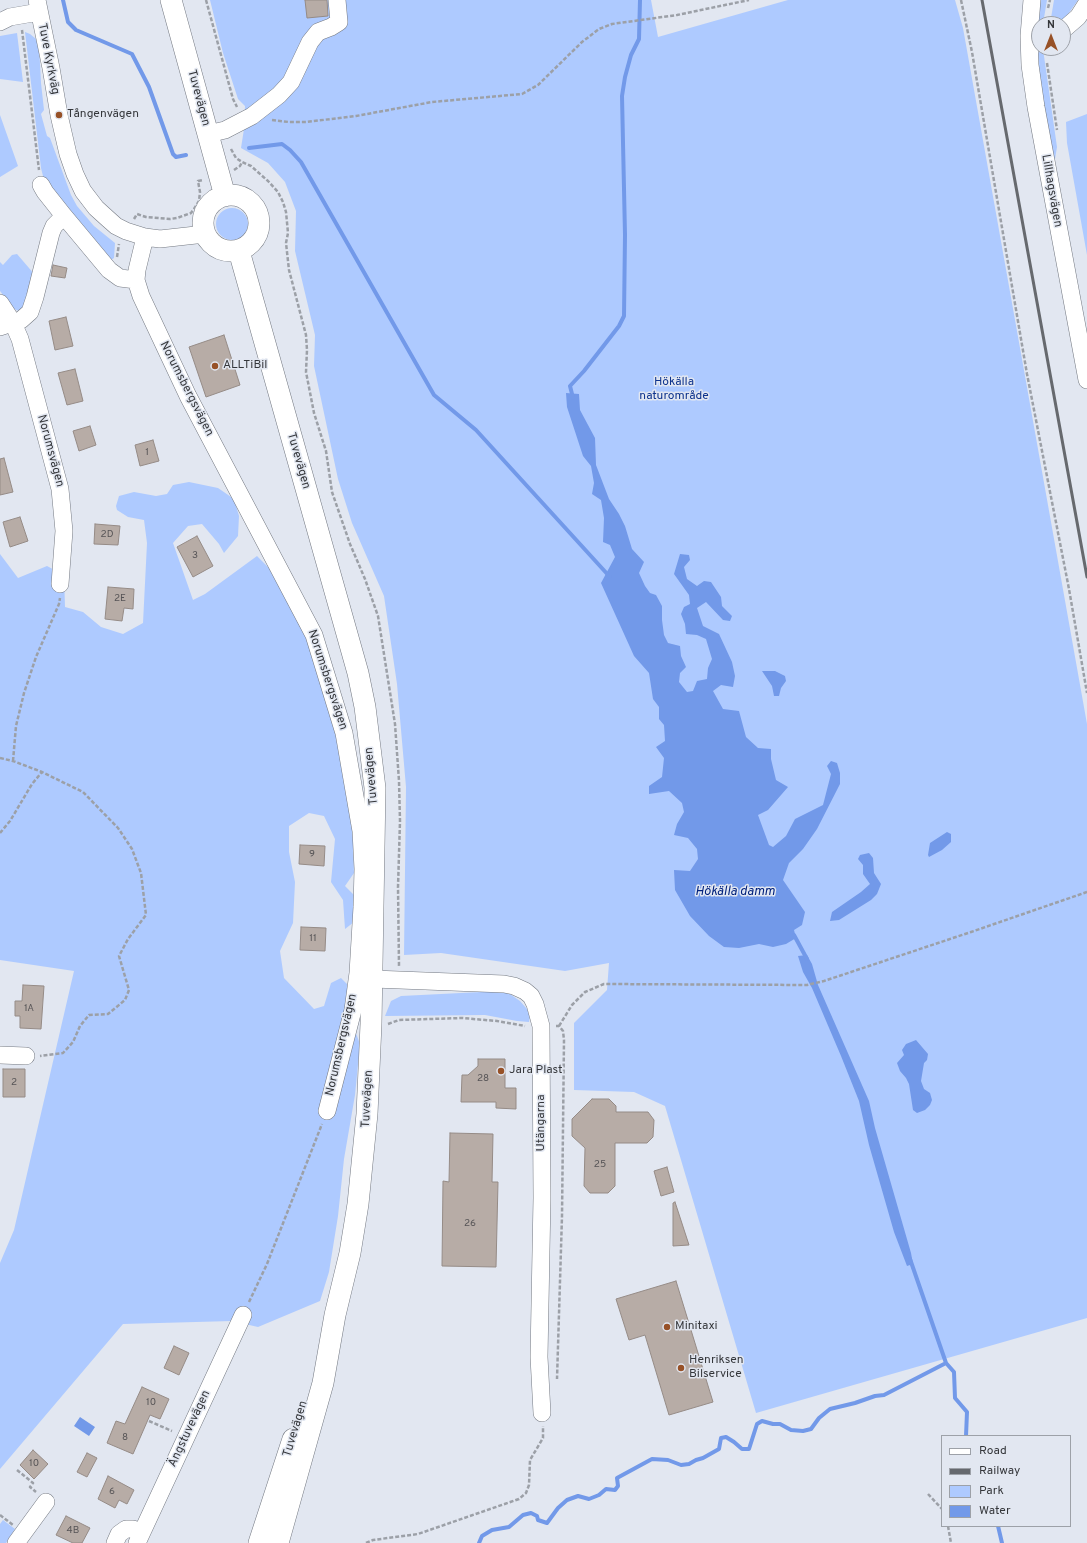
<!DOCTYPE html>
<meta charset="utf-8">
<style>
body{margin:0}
#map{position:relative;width:1087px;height:1543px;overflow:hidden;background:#e2e7f1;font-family:Overpass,sans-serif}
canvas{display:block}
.legend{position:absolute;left:941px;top:1435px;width:130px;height:92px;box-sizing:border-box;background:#e2e7f1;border:1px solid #9da1a8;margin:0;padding:5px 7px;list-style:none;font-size:12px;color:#35373b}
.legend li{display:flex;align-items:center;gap:8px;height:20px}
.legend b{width:20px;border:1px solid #9da1a8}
.north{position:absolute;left:1031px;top:16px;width:40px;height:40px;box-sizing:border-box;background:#e2e7f1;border:1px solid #9da1a8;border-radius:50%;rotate:0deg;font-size:11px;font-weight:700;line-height:16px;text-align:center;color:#35373b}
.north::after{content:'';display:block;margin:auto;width:14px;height:18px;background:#975127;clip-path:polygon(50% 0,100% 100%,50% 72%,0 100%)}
</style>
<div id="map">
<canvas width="1087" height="1543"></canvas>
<ul class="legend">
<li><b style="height:5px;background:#fff"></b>Road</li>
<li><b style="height:5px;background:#66696e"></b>Railway</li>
<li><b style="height:11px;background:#aecaff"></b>Park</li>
<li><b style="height:11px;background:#7299e9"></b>Water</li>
</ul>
<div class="north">N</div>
</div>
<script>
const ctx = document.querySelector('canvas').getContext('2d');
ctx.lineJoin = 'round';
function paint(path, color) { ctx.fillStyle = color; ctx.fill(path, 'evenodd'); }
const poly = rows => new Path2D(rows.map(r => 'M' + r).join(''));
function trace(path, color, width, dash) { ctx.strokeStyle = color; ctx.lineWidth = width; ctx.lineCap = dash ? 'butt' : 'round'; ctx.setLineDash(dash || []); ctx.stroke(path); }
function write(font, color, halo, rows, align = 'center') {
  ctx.font = font + ' Overpass,sans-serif'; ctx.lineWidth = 3; ctx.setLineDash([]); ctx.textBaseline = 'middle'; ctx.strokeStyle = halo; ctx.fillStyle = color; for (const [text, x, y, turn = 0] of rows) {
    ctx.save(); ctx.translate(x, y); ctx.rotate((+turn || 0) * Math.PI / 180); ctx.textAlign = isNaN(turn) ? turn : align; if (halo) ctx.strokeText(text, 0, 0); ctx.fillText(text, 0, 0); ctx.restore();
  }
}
paint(poly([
 [210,0,651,0,658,37,788,0,955,0,963,28,1087,724,1087,1318,756,1413,665,1106,634,1092,574,1090,574,1023,607,990,609,963,565,971,441,953,404,955,406,787,397,684,384,596,352,523,338,479,314,366,315,335,295,251,296,211,285,182,268,163,241,148,244,129,245,106,238,99,223,53],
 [1040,0,1047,0,1043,24,1039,24,1038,22],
 [1054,0,1078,0,1061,24,1050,24],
 [25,32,30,34,36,39,39,45,41,83,44,110,41,114,47,136,50,138,71,195,77,206,94,226,115,243,114,258,111,260,44,180,41,168],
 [17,33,23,82,0,79,0,36],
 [1041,48,1043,49,1057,147,1055,159,1053,163,1038,70,1038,54],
 [1087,114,1087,255,1067,143,1066,122],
 [0,115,18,166,0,177],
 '216 224a16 16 0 1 1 32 0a16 16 0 1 1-32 0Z',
 [17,254,35,275,28,302,19,311,14,309,0,291,0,262,3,265,12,255],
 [189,482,218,488,234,499,239,516,238,536,224,553,219,544,202,524,188,526,173,543,193,600,205,594,257,556,269,568,310,644,329,698,352,814,354,873,345,886,356,897,354,922,345,929,343,900,331,882,335,839,324,816,309,813,289,826,289,852,295,882,293,923,280,951,284,978,314,1009,324,1006,331,983,341,978,347,984,348,1012,360,1044,355,1095,344,1159,338,1216,329,1272,320,1301,258,1327,232,1321,123,1324,0,1469,0,1263,14,1230,74,971,0,960,0,554,18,578,47,566,64,575,65,607,83,612,101,627,123,634,143,623,147,543,144,520,128,517,117,510,116,506,119,496,134,492,156,496,167,494,173,485],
 [501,991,507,992,520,1001,527,1009,530,1016,529,1022,517,1021,485,1015,385,1016,391,1001,401,996],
 [3,1520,15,1529,6,1543,0,1543,0,1524]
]), '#aecaff');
paint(poly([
 [566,393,579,394,580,410,595,438,596,465,609,499,619,514,625,526,632,549,644,562,639,573,645,586,650,593,656,595,662,606,662,620,664,635,668,643,680,646,681,656,686,667,680,673,679,682,687,692,693,691,697,681,707,679,708,668,712,659,706,639,697,635,686,634,685,624,681,614,684,607,690,604,689,595,674,574,680,554,689,555,690,560,684,567,687,579,697,586,704,581,711,582,721,597,722,606,732,616,730,621,723,620,706,602,697,608,703,626,719,634,732,662,735,676,733,687,721,685,713,691,723,709,739,711,746,737,758,748,771,749,771,759,776,780,788,787,768,810,758,815,769,845,773,847,786,836,795,819,823,805,831,774,827,766,831,761,837,763,840,773,840,784,817,829,803,849,789,863,783,880,805,912,802,925,794,930,796,938,786,944,773,947,759,944,739,948,724,947,709,936,690,916,675,890,674,870,690,871,698,859,697,849,688,838,674,835,677,824,684,812,682,803,669,791,649,794,649,786,662,777,664,758,656,747,665,741,664,725,659,719,659,707,653,699,649,673,634,656,601,583,615,557,610,545,603,542,604,518,601,500,592,494,594,483,591,466,583,456,567,407],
 [762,671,775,671,785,676,786,681,781,688,779,696,774,696,772,686],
 [947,832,951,834,951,842,942,850,929,857,928,855,930,843],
 [869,853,873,858,874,873,881,884,877,894,871,900,839,920,830,921,832,912,861,892,870,884,863,874,863,865,858,859,860,855],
 [807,955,812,964,818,985,869,1101,875,1128,911,1253,913,1264,907,1266,894,1232,869,1145,859,1101,841,1056,812,988,803,972,798,956],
 [916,1040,928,1054,927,1060,924,1063,921,1081,924,1089,930,1093,932,1100,930,1105,925,1110,917,1113,913,1110,909,1084,906,1078,900,1071,897,1063,904,1055,902,1050,906,1044],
 [80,1417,95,1427,89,1436,74,1426]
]), '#7299e9');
trace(poly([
 [63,0,68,22,76,30,132,54,149,87,173,154,176,157,186,155],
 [249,148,282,144,290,150,301,162,434,395,476,430,610,577],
 [573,398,570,386,584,371,619,326,624,316,625,235,622,96,625,77,631,55,639,39,640,0],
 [794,935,807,959],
 [910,1259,946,1363,954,1372,955,1398,967,1412,966,1436],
 [998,1526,1002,1543],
 [479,1543,482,1536,492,1530,509,1527,523,1515,531,1513,537,1516,538,1520,547,1523,558,1508,567,1500,578,1496,589,1499,599,1495,606,1489,615,1490,618,1486,617,1478,652,1459,668,1460,681,1465,689,1464,696,1460,703,1458,719,1449,721,1438,726,1437,734,1442,742,1449,749,1449,757,1424,762,1421,773,1424,780,1424,791,1430,803,1431,811,1429,819,1418,830,1409,855,1403,875,1396,884,1395,946,1363]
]), '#7299e9', 4);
const building = poly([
 [305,0,327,0,328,16,307,18,305,0],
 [53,265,67,268,65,278,51,276,53,265],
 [66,317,73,346,55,350,49,321,66,317],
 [224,335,240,385,206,397,189,347,224,335],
 [75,369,83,401,67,405,58,373,75,369],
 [90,426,96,445,79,451,73,431,90,426],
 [153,440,159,461,140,466,135,445,153,440],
 [4,458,13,492,0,495,0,459,4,458],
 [20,517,28,541,10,547,3,522,20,517],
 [95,524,120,526,118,545,94,544,95,524],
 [197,536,213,566,193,577,177,547,197,536],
 [108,587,134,589,133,609,124,608,122,621,105,619,108,587],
 [300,845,325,846,324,866,299,864,300,845],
 [301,927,326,928,325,951,300,950,301,927],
 [23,985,44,986,41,1029,20,1028,20,1016,15,1016,15,1001,22,1001,23,985],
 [478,1059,505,1059,505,1088,516,1088,516,1109,496,1108,496,1102,461,1102,462,1075,468,1075,478,1066,478,1059],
 [3,1069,25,1069,25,1097,3,1097,3,1069],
 [592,1099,609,1099,616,1106,616,1112,648,1112,654,1120,653,1137,647,1143,615,1143,615,1186,608,1193,590,1193,584,1186,585,1148,572,1136,572,1119,592,1099],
 [450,1133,493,1134,492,1182,498,1182,496,1267,442,1266,443,1181,449,1182,450,1133],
 [667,1167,674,1192,661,1196,654,1171,667,1167],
 [675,1202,689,1245,673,1246,673,1203,675,1202],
 [676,1281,713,1402,669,1415,645,1335,629,1340,616,1299,676,1281],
 [174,1346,189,1353,179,1375,164,1368,174,1346],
 [142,1387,169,1399,160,1419,150,1415,133,1454,107,1443,116,1421,125,1424,142,1387],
 [33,1450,48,1464,34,1479,20,1465,33,1450],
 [87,1453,97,1458,87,1477,77,1472,87,1453],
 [108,1476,134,1490,127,1504,119,1500,115,1508,98,1499,108,1476],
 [66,1516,90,1528,82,1543,73,1543,56,1535,66,1516]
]);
paint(building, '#b7aca6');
trace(building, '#958b86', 1);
const minor = poly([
 [37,0,51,68,59,115,68,154,75,174,83,191,96,208,107,218,116,226,126,231,145,237,160,239,205,234],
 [1032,0,1029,36,1030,65,1036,107,1087,380],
 [0,22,10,17,39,12],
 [1063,30,1078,17,1087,3],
 [208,134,225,130,252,116,279,95,291,82,310,42,318,32,331,27,339,22,337,0],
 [41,185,45,192,64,216],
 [145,237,137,270,136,280,141,296,188,396,314,635,344,733,361,831,363,869,362,907,358,973,353,1010,327,1111],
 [0,303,13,323,20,339,60,489,64,531,60,584],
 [0,327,21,320,30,312,35,297,51,233,54,226,64,216,109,270,120,278,136,280],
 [373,979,504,984,514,986,525,991,531,996,535,1004,541,1026,542,1198,539,1357,542,1413],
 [0,1055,26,1056],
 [16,1543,46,1502],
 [115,1543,119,1534,126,1529,133,1529,142,1532],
 [137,1543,243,1315]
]);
const major = poly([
 [171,0,225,196],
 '203 223a28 28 0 1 1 56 0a28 28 0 1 1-56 0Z',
 [239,251,358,673,365,707,375,788,371,1024,367,1114,358,1204,350,1253,335,1315,323,1383,278,1543],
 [259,1543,293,1439]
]);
trace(minor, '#747982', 18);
trace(major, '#747982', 22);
trace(poly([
 [206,0,233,99,237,107],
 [961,0,972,52,1027,374,1069,589,1087,693],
 [1048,8,1050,0],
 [22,30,39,170],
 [1047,63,1057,130],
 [272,120,289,122,306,122,356,116,432,102,522,94,538,85,582,42,599,29,612,24,677,15,749,0],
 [231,149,236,158,242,162,251,166,268,181,278,192,283,202,286,212,288,233,286,243,289,270,306,335,307,350,306,372,314,413,326,451,332,492,350,544,365,579,378,616,395,724,399,781,400,821,398,887,399,966],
 [234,170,240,166,242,162],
 [134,219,137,214,146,217,170,219,177,218,191,213,194,209,199,201,200,192,198,181,203,180],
 [117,257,119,244],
 [0,758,13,761,42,772],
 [13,761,16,726,24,693,36,657,59,604,60,598],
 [0,833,10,821,32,784,42,772,83,792,118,828,132,849,141,873,146,915,128,939,119,956,129,990,125,1000,108,1014,89,1015,80,1026,73,1042,63,1053,40,1056],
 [388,1024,399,1020,462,1018,497,1021,525,1026],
 [556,1026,559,1026,563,1031,564,1040,562,1216,557,1379],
 [559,1026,572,1005,585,992,604,984,807,985,824,981,971,932,1087,892],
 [249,1302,267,1264,322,1124],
 [149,1421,172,1431],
 [17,1470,33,1483,30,1487,36,1492],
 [928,1494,942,1509],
 [0,1515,13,1525],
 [948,1526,951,1543],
 [366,1543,373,1540,418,1534,519,1499,526,1493,529,1485,530,1460,543,1438,543,1426]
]), '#9ca0a7', 2.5, [4, 2]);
trace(minor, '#fff', 17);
trace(major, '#fff', 21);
trace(poly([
 [982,0,1087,577]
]), '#66696e', 3);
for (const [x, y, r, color] of [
 [59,115,4,"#975127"],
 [215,366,4,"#975127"],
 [501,1071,4,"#975127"],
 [667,1327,4,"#975127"],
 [681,1368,4,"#975127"]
]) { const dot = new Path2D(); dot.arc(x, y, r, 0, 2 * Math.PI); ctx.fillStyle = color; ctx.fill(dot); trace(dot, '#e2e7f1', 1.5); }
write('10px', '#565456', null, [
 ["1",147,453],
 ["2D",107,535],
 ["3",195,556],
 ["2E",120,599],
 ["9",312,855],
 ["11",313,939],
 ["1A",29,1009],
 ["28",483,1079],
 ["2",14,1083],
 ["25",600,1165],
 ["26",470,1224],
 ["10",151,1403],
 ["8",125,1438],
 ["10",34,1464],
 ["6",112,1492],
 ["4B",73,1531]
]);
write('12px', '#35373b', '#e2e7f1', [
 ["Tuve Kyrkväg",48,59,79],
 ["Tuvevägen",198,98,75],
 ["Lillhagsvägen",1051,191,80],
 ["Norumsbergsvägen",186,389,63],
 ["Norumsvägen",50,451,75],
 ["Tuvevägen",298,461,74],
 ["Norumsbergsvägen",327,680,72],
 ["Tuvevägen",372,776,-95],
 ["Norumsbergsvägen",342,1045,-77],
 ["Tuvevägen",368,1099,-87],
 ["Utängarna",542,1123,-90],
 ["Ängstuvevägen",190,1429,-65],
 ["Tuvevägen",296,1429,-73]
]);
write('12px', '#35373b', '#e2e7f1', [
 ["Tångenvägen",67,115],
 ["ALLTiBil",223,366],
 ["Jara Plast",509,1071],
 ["Minitaxi",675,1327],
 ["Henriksen",689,1361],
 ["Bilservice",689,1375]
], 'left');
write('12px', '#0d338d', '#e2e7f1', [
 ["Hökälla",674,383],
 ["naturområde",674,397]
]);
write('italic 13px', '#01217c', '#e2e7f1', [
 ["Hökälla damm",735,892]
]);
</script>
